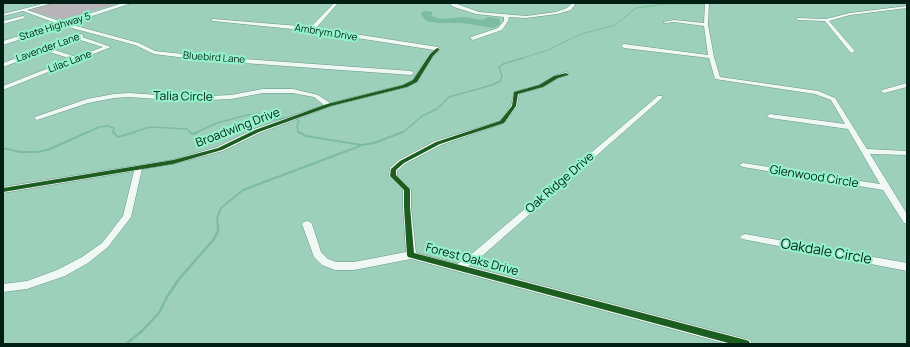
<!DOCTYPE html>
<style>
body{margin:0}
#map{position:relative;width:910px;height:347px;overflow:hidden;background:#9dd0bb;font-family:Manrope,sans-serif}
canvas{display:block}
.frame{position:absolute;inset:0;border:4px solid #011f14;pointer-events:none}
</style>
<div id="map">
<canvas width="910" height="347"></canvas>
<div class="frame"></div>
</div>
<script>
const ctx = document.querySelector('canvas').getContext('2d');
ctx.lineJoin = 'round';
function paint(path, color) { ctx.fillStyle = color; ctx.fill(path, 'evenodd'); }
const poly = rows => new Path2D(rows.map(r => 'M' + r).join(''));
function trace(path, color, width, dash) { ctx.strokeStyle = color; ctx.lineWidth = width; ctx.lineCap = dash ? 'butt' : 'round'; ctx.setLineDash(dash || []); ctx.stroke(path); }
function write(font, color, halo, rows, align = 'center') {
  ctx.font = font + ' Manrope,sans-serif'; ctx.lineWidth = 4; ctx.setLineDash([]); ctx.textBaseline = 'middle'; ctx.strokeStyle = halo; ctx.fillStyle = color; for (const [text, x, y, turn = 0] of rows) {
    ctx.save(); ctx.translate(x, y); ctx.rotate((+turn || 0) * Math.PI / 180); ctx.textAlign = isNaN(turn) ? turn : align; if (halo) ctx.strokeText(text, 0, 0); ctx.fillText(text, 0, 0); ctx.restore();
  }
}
paint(poly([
 [54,3,112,3,114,4,61,20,30,10]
]), '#b7b4b9');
paint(poly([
 [423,11,433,12,431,16,441,19,463,17,482,20,488,17,495,18,499,19,501,24,493,28,462,23,437,23,427,21,422,16,421,14]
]), '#7dbca2');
trace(poly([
 [743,3,802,3],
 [710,4,717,3],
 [520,59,548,50,581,34,615,25,636,8,665,4,702,4]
]), '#7dbca2', 1);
trace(poly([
 [296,118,299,122,297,126,298,132,300,133],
 [86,133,99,127,108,126,114,128,113,133],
 [131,133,150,127,187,129,191,133],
 [195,133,217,123,247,115,258,114,272,120,291,117],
 [400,133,405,131,422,116,437,109,449,97,492,85,500,81,502,76,499,67,503,64,523,58]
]), '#7dbca2', 1.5);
trace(poly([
 [113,132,118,137,135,132],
 [190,132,192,134,198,132],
 [298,132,306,136,361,145,374,143,403,132],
 [3,148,20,152,38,152,50,149,88,132],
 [218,227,217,218,221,208,243,190,360,146]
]), '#7dbca2', 2);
trace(poly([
 [126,344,142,331,159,313,167,297,179,279,214,239,218,231,218,226]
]), '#7dbca2', 2.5);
const minor = poly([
 [46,3,53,3,27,10,65,23,139,43,155,51,202,56,411,71,414,73,411,75,202,60,154,54,135,45,61,25,23,11,3,16,3,14,46,3],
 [334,3,338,3,316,28,438,47,441,49,433,56,417,82,407,87,331,106,260,133,223,151,173,164,142,169,131,217,108,247,88,263,65,276,27,289,3,292,3,284,27,281,57,270,82,257,102,243,123,216,134,171,3,193,3,187,172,160,217,147,254,129,324,105,314,97,293,93,263,93,231,99,188,101,129,97,114,98,88,103,37,120,34,118,35,117,87,99,114,94,129,93,188,97,231,95,263,89,293,89,318,95,330,103,403,85,413,80,429,54,434,50,312,31,213,21,211,20,213,19,311,27,334,3],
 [449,3,454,3,479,12,526,16,556,12,567,8,572,3,576,3,571,10,557,14,526,18,509,17,508,21,502,30,473,40,471,39,471,37,498,28,504,21,504,17,476,14,454,7,449,3],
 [705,3,709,3,708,25,714,57,720,77,818,91,835,98,867,149,907,151,907,155,870,154,907,214,907,224,904,223,883,190,743,167,739,165,743,163,880,184,848,129,770,118,767,116,770,114,845,124,831,100,815,94,715,79,709,58,624,48,621,46,624,44,708,55,704,26,674,22,665,23,663,22,674,20,704,23,705,3],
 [907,6,907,8,850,15,829,21,854,50,855,51,852,53,850,52,825,21,798,20,796,19,798,18,826,19,850,13,907,6],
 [23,16,25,17,25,18,3,24,3,21,23,16],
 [81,34,84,36,82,37,111,47,3,90,3,86,72,59,46,51,3,67,3,63,81,34],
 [77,39,103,47,77,57,51,49,77,39],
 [566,72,568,73,568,75,558,78,543,87,519,94,517,106,504,123,441,145,405,164,397,171,397,175,411,189,411,207,416,253,457,264,468,257,658,96,662,96,662,98,474,263,468,266,746,339,750,340,752,344,727,344,411,259,354,270,335,270,322,265,314,257,302,224,304,222,307,221,310,222,312,224,321,252,328,259,336,262,354,262,406,252,403,207,403,190,389,176,390,168,399,160,435,141,500,121,511,106,514,92,539,85,554,76,566,72],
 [907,83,907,87,884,93,881,91,882,90,907,83],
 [745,234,907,263,907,271,742,239,740,237,742,235,745,234]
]);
const major = poly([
 [123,3,132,3,3,45,3,41,123,3]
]);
trace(minor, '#6b9686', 1);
trace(major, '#6b9686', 1);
paint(minor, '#f0f8f5');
paint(major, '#f0f8f5');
paint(poly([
 [437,48,440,49,433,56,417,82,407,87,331,106,259,132,222,150,173,164,3,192,3,188,173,160,218,148,255,130,327,104,403,85,413,80,430,54,437,48],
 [566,73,568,74,568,75,558,78,543,87,518,94,516,106,504,123,440,144,404,163,396,170,396,175,410,189,410,207,414,253,746,340,749,341,750,344,732,344,408,257,407,255,404,207,404,190,390,176,391,169,400,161,436,142,500,121,512,106,514,92,539,85,554,76,566,73]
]), '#1b5e20');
write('10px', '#011f14', '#95f3cc', [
 ["State Highway 5",55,27,-17],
 ["Ambrym Drive",326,33,9],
 ["Lavender Lane",48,48,-20],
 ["Bluebird Lane",214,58,4],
 ["Lilac Lane",70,62,-21]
]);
write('12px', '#011f14', '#95f3cc', [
 ["Talia Circle",183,97,1],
 ["Broadwing Drive",238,128,-21],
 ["Glenwood Circle",814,177,9],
 ["Oak Ridge Drive",560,183,-41],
 ["Forest Oaks Drive",472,260,15]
]);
write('14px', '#011f14', '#95f3cc', [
 ["Oakdale Circle",826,252,10]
]);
</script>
